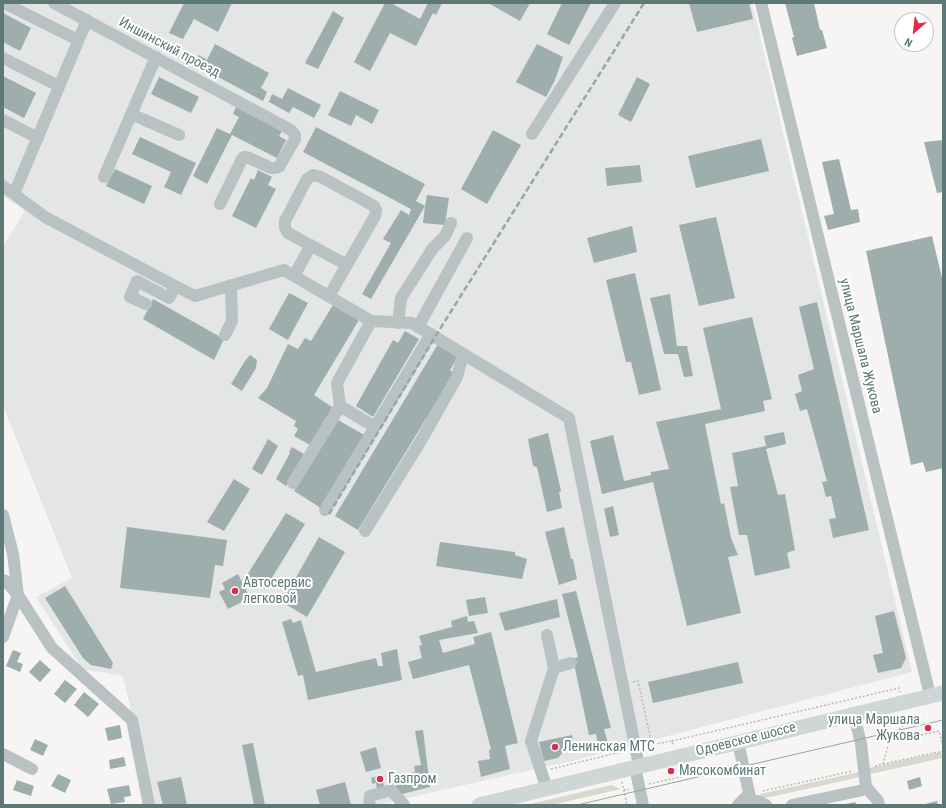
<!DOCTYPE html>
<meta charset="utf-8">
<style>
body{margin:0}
#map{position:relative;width:946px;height:808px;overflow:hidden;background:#f6f5f3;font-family:"Roboto Condensed",sans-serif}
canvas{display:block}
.frame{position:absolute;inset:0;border:4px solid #5e7878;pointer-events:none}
.north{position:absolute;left:894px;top:12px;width:40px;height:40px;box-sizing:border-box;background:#fff;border:1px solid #bfc9c9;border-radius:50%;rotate:208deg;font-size:11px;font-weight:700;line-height:16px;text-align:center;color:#5e7878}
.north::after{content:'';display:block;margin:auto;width:14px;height:18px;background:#dd2d4e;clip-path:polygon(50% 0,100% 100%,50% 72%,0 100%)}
</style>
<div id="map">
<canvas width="946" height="808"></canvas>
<div class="frame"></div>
<div class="north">N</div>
</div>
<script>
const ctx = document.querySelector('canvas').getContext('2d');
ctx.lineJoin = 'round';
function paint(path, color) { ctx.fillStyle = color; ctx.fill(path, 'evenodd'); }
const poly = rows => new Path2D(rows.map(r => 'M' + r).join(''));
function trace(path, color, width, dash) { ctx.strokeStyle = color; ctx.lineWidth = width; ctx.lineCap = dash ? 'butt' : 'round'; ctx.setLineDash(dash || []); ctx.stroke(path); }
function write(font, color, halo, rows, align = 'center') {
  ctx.font = font + ' "Roboto Condensed",sans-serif'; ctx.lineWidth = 4; ctx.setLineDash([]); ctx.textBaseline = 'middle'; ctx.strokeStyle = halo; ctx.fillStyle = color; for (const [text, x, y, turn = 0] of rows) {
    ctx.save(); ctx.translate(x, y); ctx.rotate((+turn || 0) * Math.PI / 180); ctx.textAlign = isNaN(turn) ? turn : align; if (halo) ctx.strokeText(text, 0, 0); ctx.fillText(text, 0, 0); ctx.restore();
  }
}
paint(poly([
 [3,3,752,3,912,672,576,760,376,805,154,805,123,676,82,669,36,597,72,578,3,406,3,246,25,211,3,196]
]), '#e4e5e5');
paint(poly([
 [941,752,942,758,871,774,869,768],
 [859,772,860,777,761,799,760,794],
 [611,785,621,789,551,805,526,805]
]), '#d7d9d0');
paint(poly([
 [184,3,232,3,218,32,194,19,183,39,169,33],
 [385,3,391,3,420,19,428,3,442,3,436,15,433,13,416,46,390,33,370,71,354,62],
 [490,3,530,3,520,21,490,4],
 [562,3,591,3,569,45,547,34],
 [689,3,749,3,753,19,697,32],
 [785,3,814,3,820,30,822,30,827,48,797,56,792,38,794,37],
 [333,11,344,18,318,69,305,63],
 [3,13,31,28,20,51,3,42],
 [215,44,269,73,261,88,267,92,263,101,194,64,199,55,207,60],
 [537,44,563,57,555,80,546,97,516,82],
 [3,76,36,93,24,118,3,107],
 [159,77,199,97,191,113,151,94],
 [637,77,650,84,631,122,618,115],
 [288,88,321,105,314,118,293,107,289,113,269,102,272,94,282,99],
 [340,91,379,110,372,124,356,115,351,126,328,115],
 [236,107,282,131,279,136,286,140,277,158,232,135,207,184,193,176,217,128,230,134,239,117,233,114],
 [316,127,425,184,416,201,425,206,427,195,449,198,445,225,423,223,425,206,371,299,362,294,391,243,383,239,401,210,409,215,411,209,303,152],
 [493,130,521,145,487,204,461,189],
 [140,137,196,163,181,195,164,187,171,172,132,154],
 [761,139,769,171,696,188,688,156],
 [943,140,943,192,937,193,924,142],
 [839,159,851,210,858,209,860,222,828,230,824,216,834,214,822,162],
 [640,165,642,182,607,186,605,168],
 [115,169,152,186,144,204,106,186],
 [258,170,272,177,268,185,276,189,256,228,232,216,251,178,254,180],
 [716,217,735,298,699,306,679,225],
 [632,226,637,252,594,263,587,238],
 [932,236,943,282,943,468,926,472,923,462,911,465,866,251],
 [635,273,661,390,639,395,631,362,626,362,606,280],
 [289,293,308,303,288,340,269,329],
 [670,294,677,346,687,346,693,376,684,377,678,354,664,354,650,298],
 [153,299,224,339,214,360,143,319],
 [817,302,869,530,833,538,829,519,836,518,831,496,826,497,822,482,827,481,807,409,800,411,795,394,802,391,798,375,814,369,799,307],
 [333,305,359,320,314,395,332,407,325,422,310,445,294,436,298,429,294,426,296,421,258,398,267,388,288,344,298,349,305,338,311,341],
 [752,317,772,399,763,401,765,411,705,424,721,504,724,503,731,538,738,555,728,557,741,613,687,626,653,482,602,494,590,441,613,435,624,481,651,475,651,472,669,469,656,422,721,409,703,328],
 [405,331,419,339,373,417,356,406,393,340,398,343],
 [438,344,458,357,450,370,454,373,358,530,335,516],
 [250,355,257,360,256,368,242,391,231,384,245,361],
 [338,420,366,436,321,508,294,491],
 [784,432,786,444,766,449,778,495,785,494,795,550,787,553,790,568,755,576,747,535,739,535,730,487,738,486,732,453,766,446,764,436],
 [548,433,561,491,559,492,562,508,547,512,537,467,533,466,528,439],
 [268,439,278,446,262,475,252,469],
 [292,447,304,454,286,486,276,479,290,453,289,452],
 [234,479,250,489,224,531,207,522],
 [613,506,619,535,610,537,604,509],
 [286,513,305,524,265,589,246,577],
 [127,527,227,540,223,566,215,565,210,598,120,588],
 [564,527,571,559,573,559,577,579,559,585,545,532],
 [319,537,345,552,307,617,282,602],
 [440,542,515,552,515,555,527,559,522,579,436,566],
 [238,574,250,598,228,609,219,592,225,589,222,583],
 [65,586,113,663,111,669,91,665,83,658,45,598],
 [576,591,611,728,604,729,609,747,599,749,596,734,589,735,573,659,578,657,562,594],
 [485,597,488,613,469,616,466,600],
 [557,599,560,617,505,631,499,613],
 [894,611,906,658,901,668,878,673,873,655,883,653,875,616],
 [467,616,468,622,474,621,478,633,439,640,443,653,475,644,473,637,491,632,518,743,505,746,510,769,481,777,478,761,490,759,489,750,491,749,469,665,413,679,408,662,422,658,419,646,422,645,419,636,452,627,451,621],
 [291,619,293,623,301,620,316,672,376,658,378,666,383,666,381,653,397,649,402,680,308,700,303,675,298,676,282,622],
 [13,650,21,653,17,662,23,664,20,672,6,666],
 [40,660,51,670,40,682,29,672],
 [738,662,743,683,653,703,648,682],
 [65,680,77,689,65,703,54,694],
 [84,692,99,704,88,717,74,705],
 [120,725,122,738,108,741,105,728],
 [423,730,430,787,398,795,394,777,415,772,414,766,421,765,415,731],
 [572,735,574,746,566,748,558,758,544,761,539,742],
 [35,739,48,745,43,756,30,750],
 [253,743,265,805,254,805,242,745],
 [376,747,381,768,366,772,360,752],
 [124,757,126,766,110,769,109,760],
 [58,774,71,780,65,793,51,786],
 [382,775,384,787,377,789,376,783,372,784,371,778],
 [181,777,187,805,163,805,157,782],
 [920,777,922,786,909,790,907,781],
 [17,780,34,786,31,796,13,790],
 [345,782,351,805,320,805,316,790],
 [129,785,131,796,124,797,125,802,111,804,107,789],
 [937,801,938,805,925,805,925,804],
 [855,802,857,805,846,805,846,804]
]), '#9daead');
trace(poly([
 [633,682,638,681,652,745],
 [672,741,899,688,900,692],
 [889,742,905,723,904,715],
 [646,746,672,741,673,746],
 [883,764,943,751],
 [875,766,883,764,889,742,939,731,943,746],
 [551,769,625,751],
 [679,769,681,777],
 [622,782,627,805],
 [649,784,733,765],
 [624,790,629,789],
 [763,791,853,771]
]), '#b4baba', 1.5, [2, 2]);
trace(poly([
 [4,3,78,40],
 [54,3,291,130,295,135,295,139,279,167,275,168,271,168,249,158,244,157,242,159,220,204],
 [761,3,930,695],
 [87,20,14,194,45,217,175,286],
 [3,58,59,86],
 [131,114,179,135],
 [3,120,38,138],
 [532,134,615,3],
 [104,177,156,57],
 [3,186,14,194],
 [294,276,311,245],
 [329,296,375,216,376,210,374,206,321,177,313,175,307,179,285,221,285,228,288,233,347,265],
 [146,304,130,297,137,281,169,298,175,286,195,296,284,270,371,321,412,323,569,418,639,766],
 [371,321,337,383,340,406,375,427],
 [398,323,401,298,433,248,445,236,451,223],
 [418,327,467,238],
 [225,335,232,321,231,285],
 [293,483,340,406],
 [325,510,431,334],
 [3,515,13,554,18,595,3,637],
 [365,531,422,439,457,377,463,354],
 [3,580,6,581,18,595,52,648,132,720,149,805],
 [547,635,554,668],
 [738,742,751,802,758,801,766,805],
 [3,754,32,769],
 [635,767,643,805],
 [866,787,878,801,879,805],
 [547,789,531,741,554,668,571,663],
 [369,805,370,796,391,790,404,805],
 [738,805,749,794],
 [792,805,863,790,866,787,861,744,854,714]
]), '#b8c2c2', 12);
trace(poly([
 [479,805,943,693]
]), '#cfd6d6', 15);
trace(poly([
 [577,805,943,720]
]), '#97a6a6', 1);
trace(poly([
 [329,514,435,337,644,3]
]), '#97a6a6', 2.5, [6, 3]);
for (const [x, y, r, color] of [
 [235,591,4,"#dd2d4e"],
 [928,728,4,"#dd2d4e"],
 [555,747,4,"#dd2d4e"],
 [671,771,4,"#dd2d4e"],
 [380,779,4,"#dd2d4e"]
]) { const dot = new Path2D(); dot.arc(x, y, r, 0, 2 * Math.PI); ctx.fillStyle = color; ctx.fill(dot); trace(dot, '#fff', 1.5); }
write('14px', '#5e7878', '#fff', [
 ["Иншинский проезд",169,48,28],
 ["улица Маршала Жукова",860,346,76],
 ["Одоевское шоссе",746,740,-14]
]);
write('14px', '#5e7878', '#fff', [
 ["Автосервис",243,583],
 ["легковой",243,599],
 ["улица Маршала",920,720,"right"],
 ["Жукова",920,736,"right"],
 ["Ленинская МТС",563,747],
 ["Мясокомбинат",679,771],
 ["Газпром",388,779]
], 'left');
</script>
